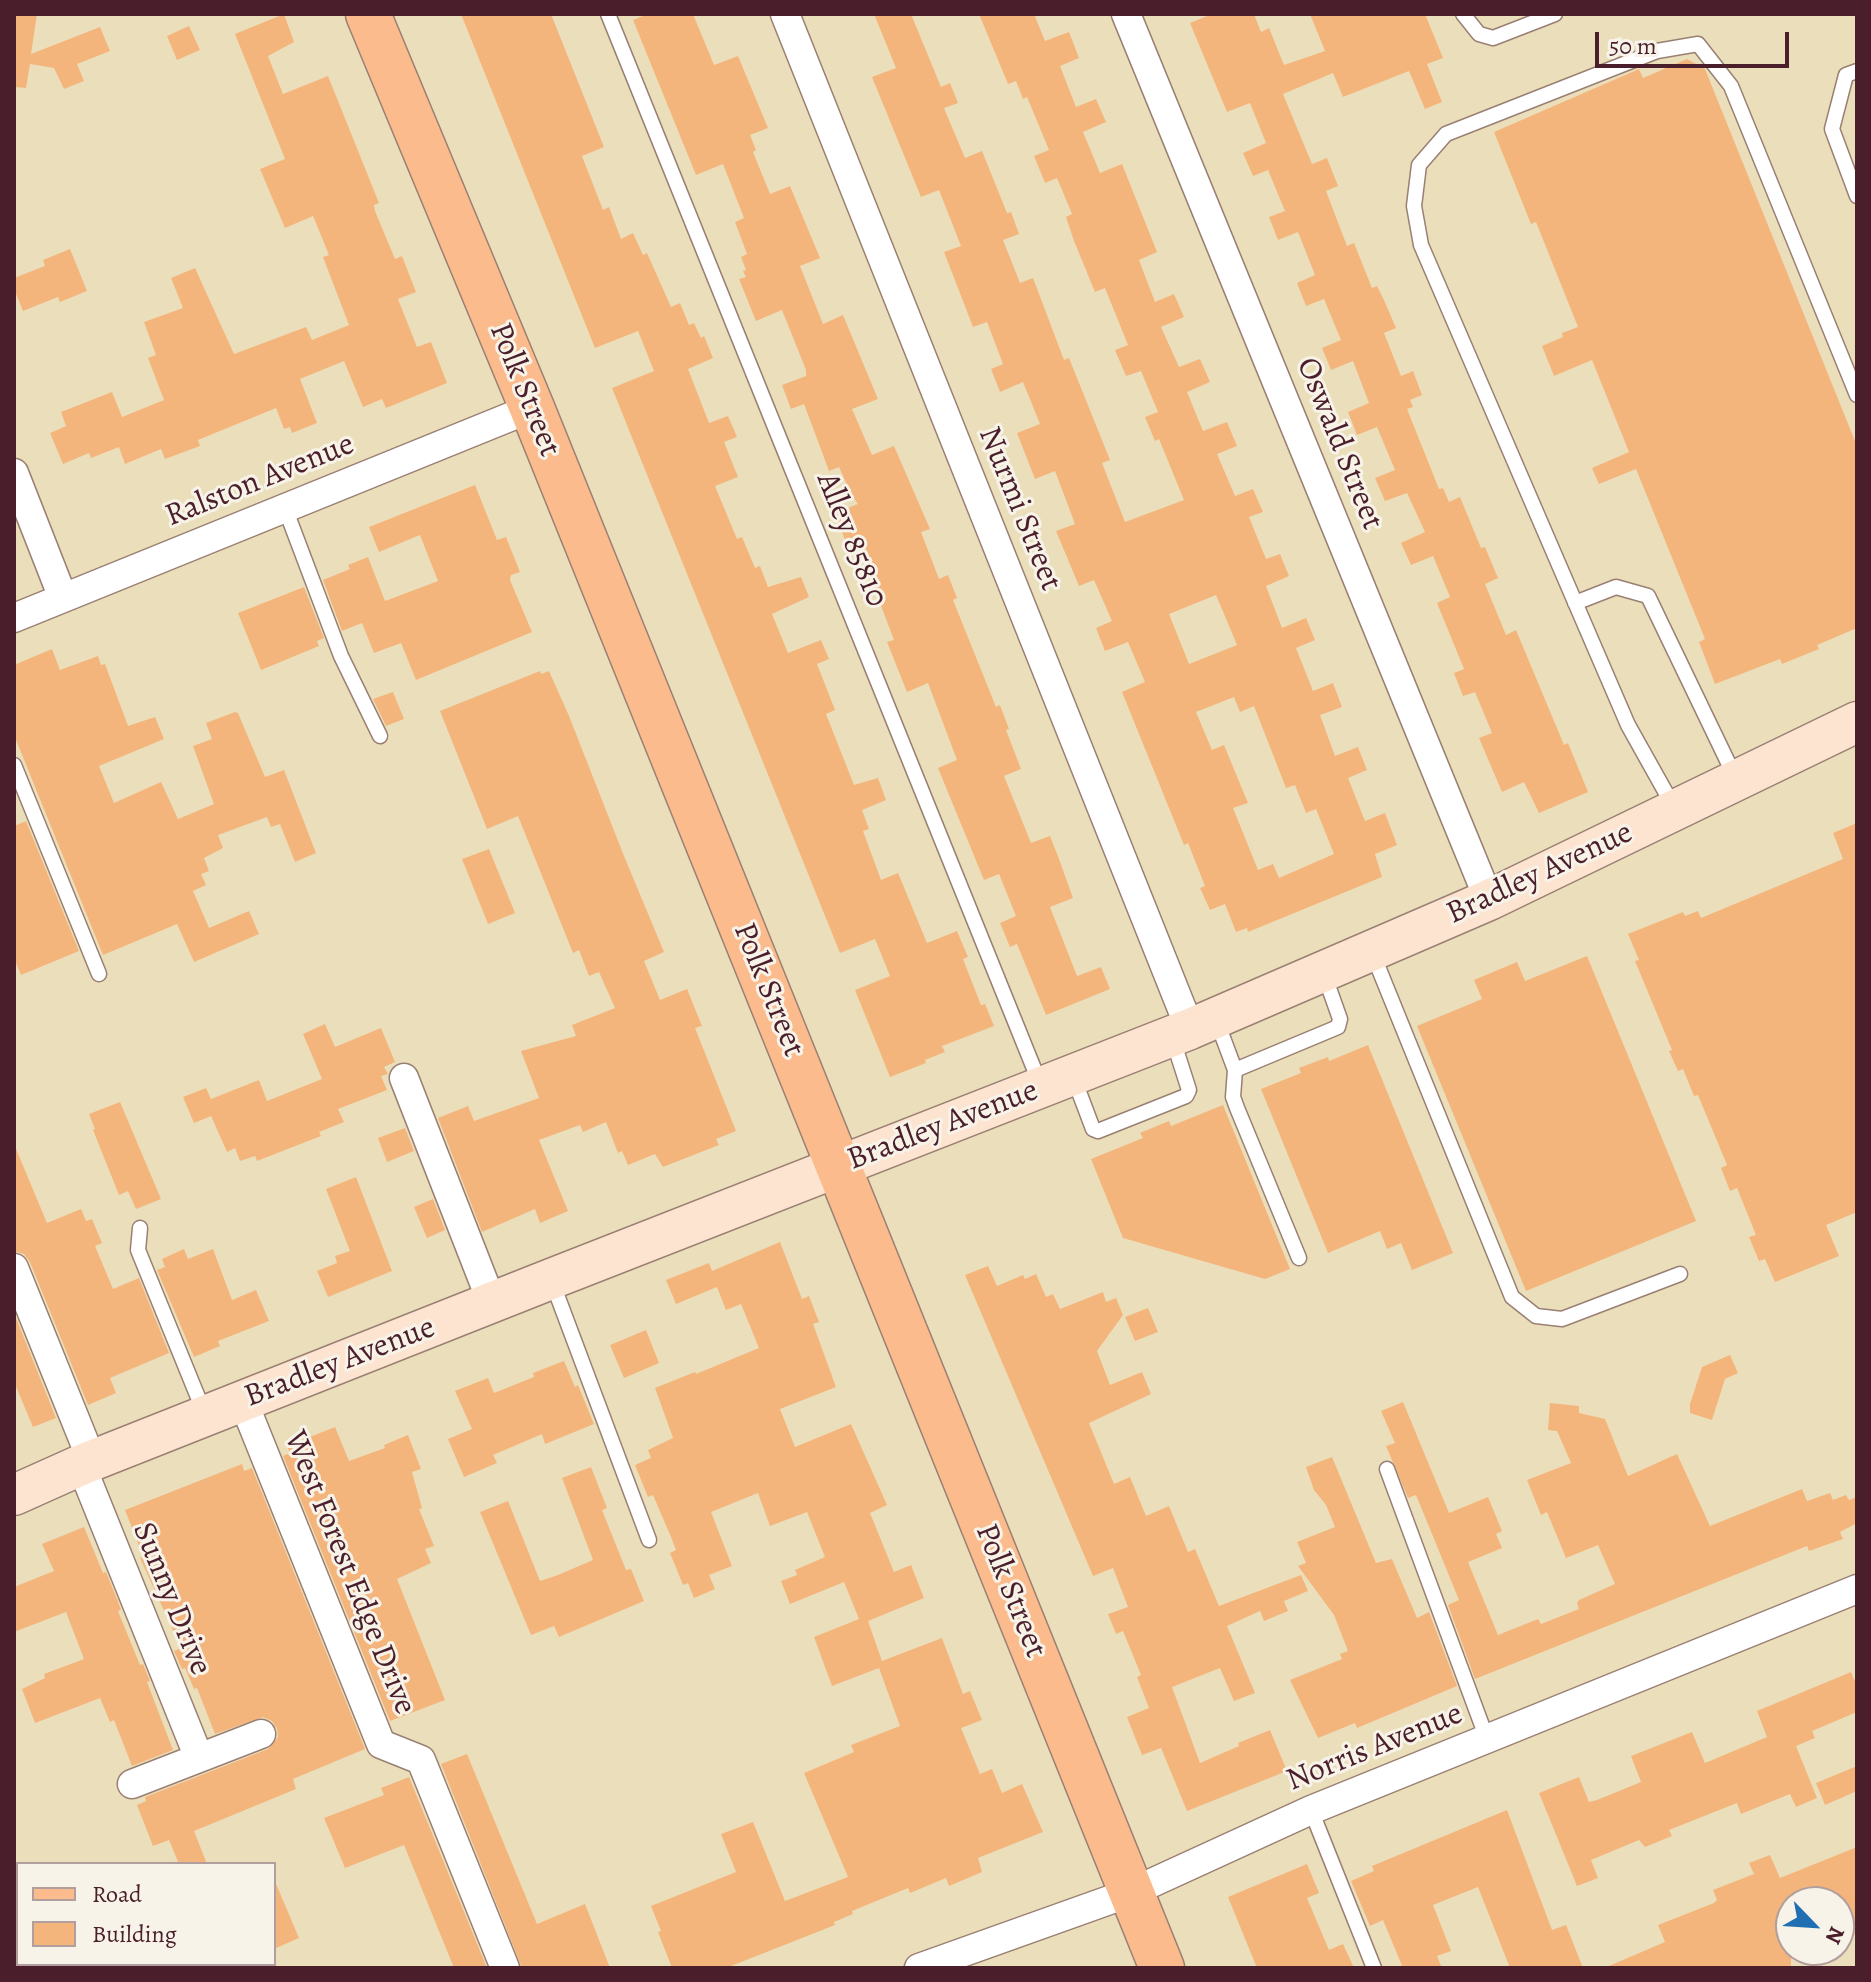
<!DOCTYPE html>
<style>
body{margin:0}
#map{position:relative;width:1871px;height:1982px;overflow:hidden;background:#ebdfbb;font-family:Alegreya,serif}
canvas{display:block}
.frame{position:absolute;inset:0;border:16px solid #4a1f2b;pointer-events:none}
.legend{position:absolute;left:16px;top:1862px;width:260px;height:104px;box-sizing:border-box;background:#f7f3e8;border:2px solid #b29e9c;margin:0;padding:10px 14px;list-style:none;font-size:24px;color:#4a1f2b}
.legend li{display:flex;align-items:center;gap:16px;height:40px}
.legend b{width:40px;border:2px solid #b29e9c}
.north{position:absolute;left:1775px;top:1886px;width:80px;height:80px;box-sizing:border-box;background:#f7f3e8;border:2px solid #b29e9c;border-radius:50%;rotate:115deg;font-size:22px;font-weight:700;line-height:32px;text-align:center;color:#4a1f2b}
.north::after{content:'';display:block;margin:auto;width:28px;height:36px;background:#1f6fb2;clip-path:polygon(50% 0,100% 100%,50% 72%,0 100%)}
.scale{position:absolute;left:1595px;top:32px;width:194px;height:36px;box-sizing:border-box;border:4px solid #4a1f2b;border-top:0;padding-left:10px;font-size:24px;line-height:28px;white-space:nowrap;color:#4a1f2b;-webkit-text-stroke:6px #f7f3e8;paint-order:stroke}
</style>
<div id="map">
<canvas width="1871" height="1982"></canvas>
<div class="frame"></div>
<ul class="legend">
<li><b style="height:10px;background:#fbbb8c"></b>Road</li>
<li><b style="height:22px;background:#f4b57d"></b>Building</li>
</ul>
<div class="north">N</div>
<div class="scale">50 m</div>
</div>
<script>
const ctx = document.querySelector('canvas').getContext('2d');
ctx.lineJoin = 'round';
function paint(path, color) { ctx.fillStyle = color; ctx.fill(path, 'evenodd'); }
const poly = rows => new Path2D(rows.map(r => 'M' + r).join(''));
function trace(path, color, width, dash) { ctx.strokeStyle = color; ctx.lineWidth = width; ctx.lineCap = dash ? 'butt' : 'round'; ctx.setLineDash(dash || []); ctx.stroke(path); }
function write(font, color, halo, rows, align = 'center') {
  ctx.font = font + ' Alegreya,serif'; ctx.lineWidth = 6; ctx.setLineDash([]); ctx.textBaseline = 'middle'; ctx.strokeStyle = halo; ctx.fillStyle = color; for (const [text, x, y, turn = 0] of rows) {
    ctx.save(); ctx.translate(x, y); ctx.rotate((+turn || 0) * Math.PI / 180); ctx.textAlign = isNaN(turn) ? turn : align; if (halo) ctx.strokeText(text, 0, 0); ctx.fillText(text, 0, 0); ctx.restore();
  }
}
paint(poly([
 [14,14,37,14,31,54,100,27,110,51,77,64,84,81,64,89,54,68,30,64,26,88,14,87],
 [284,14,294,42,268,56,283,94,328,76,379,203,374,205,375,211,395,259,402,256,416,292,398,299,417,347,431,342,447,383,386,408,382,399,363,407,344,361,300,379,317,423,292,433,290,427,284,429,276,408,198,440,200,446,165,459,161,449,125,464,119,447,91,458,89,453,63,464,50,433,66,426,61,412,112,392,122,417,164,400,148,358,156,355,144,322,183,308,171,278,195,268,234,354,306,327,312,340,349,325,323,257,329,255,313,216,285,228,260,169,285,159,235,34],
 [461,14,551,14,604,147,582,156,603,210,609,207,621,239,633,233,643,255,647,253,671,307,680,303,689,325,694,323,701,338,704,336,713,358,688,369,709,423,728,416,737,437,724,442,738,477,715,486,737,539,742,537,755,568,760,566,768,587,801,577,809,597,772,614,788,653,821,640,829,659,817,664,835,710,826,714,854,785,878,778,886,800,862,810,869,829,863,831,881,880,898,873,927,943,957,931,968,957,963,959,981,1005,985,1004,994,1026,942,1046,945,1052,925,1060,926,1063,890,1077,855,990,890,976,875,939,840,953,612,388,654,371,638,331,595,348],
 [648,14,693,14,714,65,738,56,768,128,750,135,756,150,753,152,770,194,790,186,820,258,800,266,823,324,843,315,878,399,852,409,872,455,894,446,930,529,921,532,939,579,948,575,957,598,953,600,996,707,1000,705,1009,729,1006,730,1021,769,1004,776,1031,843,1050,836,1059,859,1073,898,1050,907,1077,976,1101,967,1110,989,1046,1015,1017,944,1010,947,1000,923,1016,916,999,874,984,880,938,768,957,760,928,683,907,692,887,642,894,640,861,553,855,555,849,538,845,540,835,513,858,504,851,494,839,467,829,471,804,404,791,409,782,385,806,376,806,370,782,310,756,321,739,279,746,277,743,271,746,270,741,257,747,254,735,222,744,218,723,164,696,175,633,20],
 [874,14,911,14,941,87,950,83,958,103,944,108,965,158,982,151,1007,213,1011,212,1019,234,1003,240,1020,283,1033,278,1064,360,1069,358,1110,460,1102,463,1125,522,1184,500,1159,439,1155,441,1145,417,1158,412,1141,371,1126,376,1115,350,1128,345,1105,288,1095,292,1074,241,1066,217,1072,214,1057,178,1045,183,1034,156,1049,150,1027,97,1023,99,1016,81,1008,84,979,14,1034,14,1045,41,1069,32,1079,58,1060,66,1076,107,1096,99,1106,122,1083,132,1100,173,1122,164,1157,252,1139,260,1155,302,1174,294,1184,317,1161,327,1179,367,1200,359,1210,382,1187,392,1203,431,1227,422,1237,446,1217,454,1235,496,1253,489,1263,512,1249,517,1266,559,1280,554,1289,576,1266,586,1282,628,1306,618,1315,640,1296,648,1313,691,1333,683,1342,707,1320,715,1335,756,1358,747,1367,770,1348,778,1365,821,1385,813,1397,845,1375,854,1382,877,1248,932,1247,928,1236,932,1225,904,1210,910,1200,888,1205,886,1188,843,1184,845,1122,692,1145,682,1128,642,1105,651,1096,628,1112,621,1094,580,1079,586,1056,531,1075,524,1055,471,1035,479,1017,433,1040,424,1023,382,1000,392,991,369,1003,364,987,322,973,327,944,252,961,246,939,190,921,197,872,77,896,68],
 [1216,595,1237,645,1189,664,1169,614],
 [1234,697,1240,712,1254,706,1286,788,1295,785,1306,813,1316,809,1334,854,1279,878,1273,864,1258,870,1233,808,1248,803,1224,745,1212,750,1196,712],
 [1212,14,1254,14,1261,32,1269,28,1284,65,1325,51,1310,14,1425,14,1443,58,1427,64,1442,102,1425,109,1409,71,1343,97,1333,73,1283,94,1312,164,1327,158,1338,186,1326,191,1347,246,1354,243,1372,288,1377,286,1384,300,1396,328,1384,333,1401,376,1413,371,1422,395,1410,400,1413,407,1407,409,1439,489,1443,488,1449,502,1460,497,1481,548,1485,547,1498,578,1485,584,1506,635,1516,630,1564,745,1568,743,1588,792,1539,813,1524,782,1502,792,1479,738,1492,733,1475,692,1463,696,1454,673,1464,669,1437,603,1450,597,1433,556,1411,565,1401,543,1425,532,1407,493,1385,501,1375,478,1395,470,1377,427,1357,435,1348,412,1369,403,1353,361,1331,370,1322,348,1341,340,1324,299,1306,306,1297,283,1315,275,1298,232,1278,240,1269,217,1285,211,1268,170,1253,176,1243,153,1266,143,1250,103,1227,112,1190,23],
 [189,26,200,50,177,60,167,36],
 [1687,59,1705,69,1857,446,1857,628,1817,645,1819,649,1782,664,1780,659,1715,684,1699,642,1705,639,1636,469,1599,484,1592,468,1629,452,1592,360,1554,376,1542,346,1563,337,1562,333,1578,327,1536,222,1531,224,1494,132,1639,69,1643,78],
 [70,249,87,291,60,302,58,297,23,311,14,289,14,278,45,266,43,260],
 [475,485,497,540,506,537,520,572,511,575,510,580,532,632,416,680,401,643,374,653,362,623,342,631,323,580,350,569,348,565,368,557,385,601,438,581,420,535,379,552,369,527],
 [304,587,324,638,317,641,319,646,261,670,238,613],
 [52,649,60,670,98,656,101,665,105,664,128,726,155,717,164,739,99,766,114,803,161,782,178,819,214,804,193,746,212,739,206,723,235,712,238,713,265,777,284,770,316,853,295,862,280,824,271,827,267,817,218,835,223,848,204,858,209,871,201,874,206,885,193,891,209,928,249,911,259,934,194,962,177,924,103,955,14,735,14,665],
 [540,671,541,674,549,671,569,716,624,856,664,952,644,961,660,1000,687,989,702,1026,695,1028,736,1131,716,1139,719,1145,663,1167,655,1154,628,1165,622,1151,618,1153,606,1122,583,1132,580,1125,539,1140,568,1211,540,1223,535,1209,482,1232,438,1118,468,1106,474,1121,539,1098,521,1051,576,1036,572,1025,615,1008,599,972,589,976,579,950,573,953,518,816,487,829,440,711],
 [393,692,404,719,386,726,373,699],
 [26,821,79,951,21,975,14,958,14,826],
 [1857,823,1857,1212,1826,1225,1839,1256,1775,1282,1765,1259,1759,1261,1749,1237,1756,1235,1737,1188,1730,1191,1721,1168,1727,1165,1698,1095,1694,1096,1683,1069,1678,1071,1669,1051,1672,1050,1635,961,1639,960,1628,934,1683,912,1685,916,1698,911,1701,918,1843,859,1833,833],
 [489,849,515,913,488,924,462,859],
 [1587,956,1696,1221,1526,1291,1417,1026,1482,999,1474,980,1517,962,1525,981],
 [325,1024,335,1047,381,1028,395,1062,384,1067,388,1074,381,1076,387,1090,338,1109,344,1122,319,1132,321,1136,257,1161,255,1156,240,1161,235,1148,227,1152,211,1116,194,1123,183,1097,206,1088,211,1099,259,1080,267,1101,322,1079,303,1034],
 [1368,1045,1453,1253,1412,1270,1401,1243,1387,1249,1380,1231,1328,1253,1261,1089,1301,1073,1299,1068,1328,1057,1329,1061],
 [120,1102,161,1199,136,1209,128,1191,119,1195,93,1130,95,1129,89,1114],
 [1223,1105,1290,1269,1265,1279,1123,1238,1091,1159,1143,1138,1140,1133,1169,1121,1171,1126],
 [405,1128,414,1151,387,1162,378,1138],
 [14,1144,47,1223,81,1209,86,1221,92,1219,102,1243,95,1246,113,1289,139,1278,169,1353,110,1378,116,1393,88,1405,30,1262,24,1254,14,1251],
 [356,1177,392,1271,328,1297,317,1271,337,1263,335,1256,350,1251,326,1189],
 [433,1199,445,1230,427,1238,414,1207],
 [780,1242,802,1299,809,1296,819,1322,813,1324,836,1387,780,1409,795,1447,851,1424,887,1505,870,1513,894,1572,911,1565,924,1598,868,1621,882,1661,942,1638,963,1694,970,1691,982,1720,961,1728,980,1774,992,1769,1002,1793,1022,1784,1043,1832,978,1858,982,1872,949,1886,946,1878,910,1893,908,1888,852,1911,853,1914,834,1922,835,1925,726,1968,672,1968,658,1932,661,1931,651,1906,736,1872,721,1834,753,1822,785,1901,848,1877,804,1773,854,1752,851,1745,900,1726,879,1668,832,1686,814,1637,859,1619,844,1582,790,1604,781,1581,797,1575,795,1570,825,1557,807,1512,770,1526,758,1493,711,1512,732,1566,709,1575,715,1589,694,1598,688,1583,683,1585,670,1553,676,1550,671,1537,653,1495,648,1497,635,1465,651,1458,648,1450,673,1438,655,1388,695,1372,696,1374,759,1348,741,1304,726,1310,717,1287,676,1304,666,1280,709,1263,712,1271],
 [184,1249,188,1259,213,1249,232,1300,256,1290,269,1321,218,1341,220,1346,194,1357,157,1270,165,1267,162,1259],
 [988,1266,997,1286,1023,1275,1025,1279,1036,1274,1046,1297,1053,1294,1060,1309,1103,1292,1106,1302,1116,1298,1123,1315,1097,1351,1110,1385,1142,1372,1151,1394,1089,1423,1114,1484,1130,1477,1146,1516,1169,1506,1188,1552,1195,1549,1219,1606,1301,1575,1308,1591,1284,1601,1288,1611,1264,1621,1260,1611,1227,1626,1255,1693,1234,1701,1220,1668,1172,1687,1200,1763,1239,1746,1238,1743,1270,1730,1287,1771,1187,1811,1161,1748,1142,1755,1127,1717,1149,1708,1137,1677,1141,1675,1123,1631,1116,1634,1108,1614,1128,1607,1113,1568,1093,1576,965,1275],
 [1148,1308,1158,1332,1135,1341,1125,1317],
 [14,1313,56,1418,33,1427,14,1382],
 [646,1330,659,1363,624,1378,610,1345],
 [1730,1355,1738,1373,1725,1379,1712,1420,1690,1413,1690,1404,1702,1367],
 [564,1361,575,1387,578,1385,594,1424,545,1444,542,1434,493,1455,497,1463,464,1477,448,1439,472,1429,455,1391,488,1378,494,1393,534,1377,533,1373],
 [1403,1402,1449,1513,1488,1497,1502,1531,1496,1534,1502,1548,1468,1562,1498,1635,1538,1619,1541,1624,1579,1609,1577,1603,1579,1600,1615,1584,1598,1545,1566,1558,1547,1512,1541,1515,1527,1480,1571,1463,1557,1431,1548,1430,1550,1403,1579,1406,1579,1413,1605,1419,1628,1476,1677,1454,1710,1526,1802,1489,1807,1501,1830,1493,1833,1500,1846,1495,1849,1500,1857,1497,1857,1523,1840,1532,1843,1539,1809,1551,1807,1546,1475,1679,1448,1605,1459,1600,1416,1495,1408,1498,1386,1446,1395,1443,1381,1411],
 [335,1427,349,1461,385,1448,384,1445,408,1435,421,1469,412,1472,422,1508,419,1509,434,1546,425,1549,431,1563,397,1579,445,1700,390,1721,283,1456,290,1453,287,1446],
 [1332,1457,1376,1563,1392,1559,1417,1618,1429,1612,1457,1686,1357,1728,1355,1723,1318,1738,1290,1680,1342,1659,1340,1654,1348,1651,1334,1615,1298,1566,1306,1563,1297,1542,1335,1527,1326,1505,1314,1490,1306,1467],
 [242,1464,244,1471,252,1468,365,1749,293,1779,296,1789,194,1831,207,1864,179,1864,169,1840,153,1846,137,1805,146,1801,145,1797,268,1749,278,1737,277,1729,272,1721,263,1717,215,1734,197,1688,194,1689,185,1668,182,1669,174,1651,181,1648,140,1558,143,1556,125,1510],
 [591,1467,607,1508,602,1510,626,1570,631,1569,644,1601,559,1637,554,1626,531,1635,480,1512,508,1501,540,1581,558,1575,593,1560,562,1478],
 [84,1527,103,1573,106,1572,117,1599,121,1610,118,1611,140,1665,143,1664,150,1681,147,1682,173,1750,132,1766,114,1720,110,1722,100,1698,35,1723,22,1689,45,1678,44,1674,84,1659,66,1612,14,1632,14,1587,54,1571,42,1544],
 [1851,1672,1857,1686,1857,1712,1812,1731,1815,1738,1796,1746,1817,1798,1796,1807,1790,1794,1741,1814,1737,1803,1669,1830,1672,1836,1645,1847,1639,1840,1591,1860,1598,1878,1577,1886,1539,1793,1579,1777,1589,1802,1597,1800,1641,1782,1631,1756,1692,1732,1705,1763,1767,1737,1757,1711],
 [467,1754,537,1924,585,1904,610,1968,522,1968,441,1764],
 [1857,1766,1857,1791,1825,1805,1816,1783],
 [409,1777,487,1968,454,1968,404,1845,345,1868,324,1818,384,1795,381,1788],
 [1507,1810,1552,1930,1566,1925,1583,1968,1510,1968,1478,1887,1433,1905,1451,1951,1437,1956,1442,1968,1403,1968,1383,1920,1370,1926,1351,1881,1374,1871,1372,1866],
 [1857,1847,1857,1940,1841,1902,1791,1902,1791,1968,1604,1968,1665,1942,1658,1925,1714,1903,1717,1900,1713,1890,1754,1874,1749,1863,1770,1855,1780,1878],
 [1307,1864,1319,1893,1307,1898,1329,1950,1343,1944,1354,1968,1257,1968,1228,1897],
 [274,1879,299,1938,274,1949]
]), '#f4b57d');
const lane = poly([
 [608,14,1041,1086],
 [1463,14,1479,34,1493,38,1555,14],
 [1857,71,1846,75,1832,129,1857,196],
 [285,508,341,656,380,736],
 [1575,603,1616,587,1648,596,1736,779],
 [14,765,99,974],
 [1675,809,1628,725,1421,245,1414,206,1419,165,1446,134,1657,51,1698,44,1731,86,1857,395],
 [1372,952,1512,1297,1536,1316,1562,1319,1680,1274],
 [1216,1019,1235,1070,1233,1097,1237,1108,1299,1258],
 [1235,1070,1338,1027,1340,1019,1324,974],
 [1073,1076,1093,1129,1098,1131,1186,1096,1189,1090,1172,1037],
 [140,1228,138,1250,204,1412],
 [551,1279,649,1540],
 [1387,1469,1487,1739],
 [1311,1810,1374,1968]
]);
const street = poly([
 [785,14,1190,1029],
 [1126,14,1489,900],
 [14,473,63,598],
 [14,618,532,408],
 [404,1078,492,1303],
 [14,1268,92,1461],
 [243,1401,381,1744,421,1760,505,1968],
 [81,1465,199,1758],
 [132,1784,261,1734],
 [111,1964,113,1968],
 [919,1968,1132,1892,1311,1810,1857,1589]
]);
const secondary = poly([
 [14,1495,81,1465,551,1279,1190,1029,1489,900,1857,722]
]);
const primary = poly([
 [368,14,532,408,1162,1968]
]);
trace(lane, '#9a7f73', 17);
trace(street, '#9a7f73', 31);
trace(secondary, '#9a7f73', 43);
trace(primary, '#9a7f73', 47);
trace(lane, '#fff', 14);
trace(street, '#fff', 28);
trace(secondary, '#fde4d1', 40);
trace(primary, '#fbbb8c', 44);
write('32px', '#4a1f2b', '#f7f3e8', [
 ["Polk Street",524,390,68],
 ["Oswald Street",1339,444,68],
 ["Ralston Avenue",260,481,-22],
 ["Nurmi Street",1019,509,68],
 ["Alley 85810",851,540,68],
 ["Bradley Avenue",1540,874,-25],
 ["Polk Street",768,990,68],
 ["Bradley Avenue",943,1126,-21],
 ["Bradley Avenue",340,1363,-21],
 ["West Forest Edge Drive",349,1573,68],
 ["Polk Street",1010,1591,68],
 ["Sunny Drive",171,1599,68],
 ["Norris Avenue",1375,1748,-22]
]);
</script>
